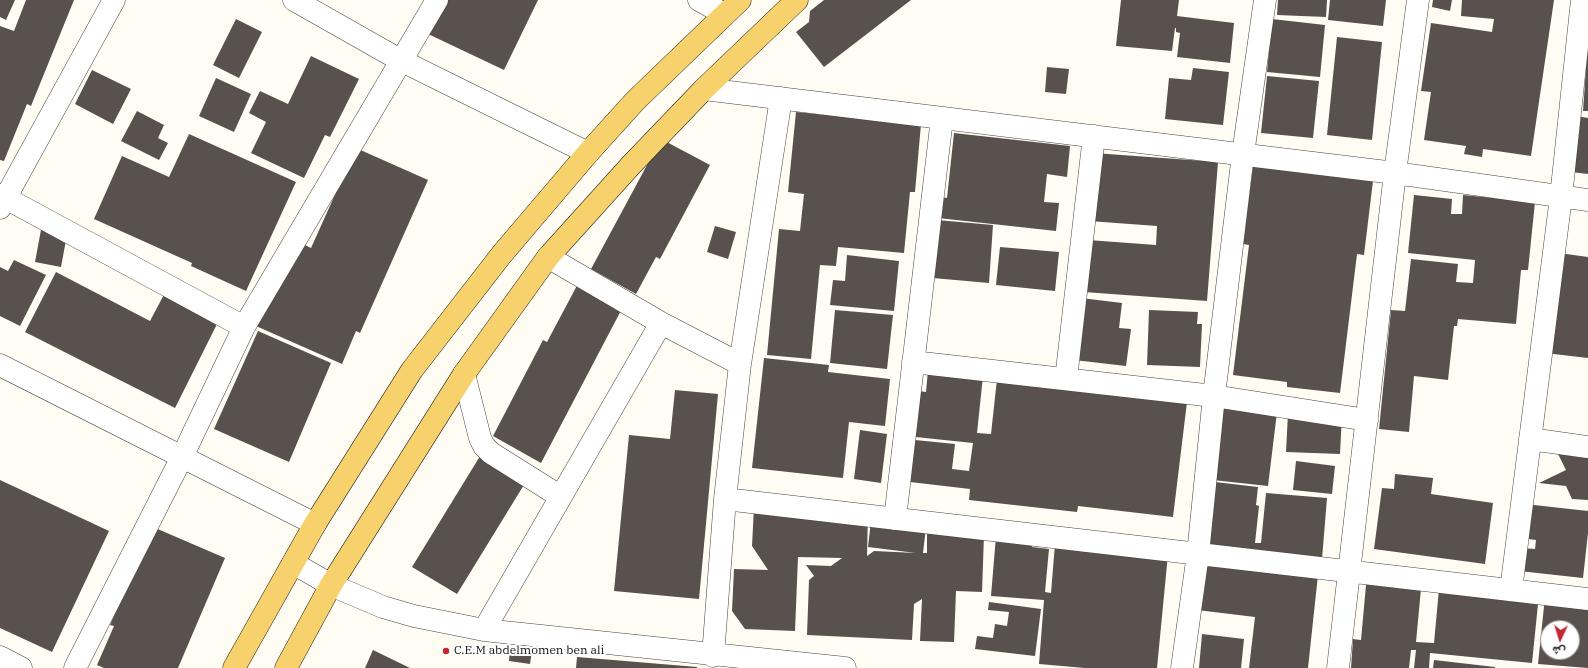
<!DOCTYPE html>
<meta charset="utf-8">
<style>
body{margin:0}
#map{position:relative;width:1588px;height:668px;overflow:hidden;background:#fffcf4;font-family:"IBM Plex Serif",Vazirmatn,serif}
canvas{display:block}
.north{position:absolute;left:1540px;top:620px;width:40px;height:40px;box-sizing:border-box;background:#fff;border:1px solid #a0a0a0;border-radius:50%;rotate:184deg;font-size:11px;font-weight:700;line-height:16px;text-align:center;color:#111}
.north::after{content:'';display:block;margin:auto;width:14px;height:18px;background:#c12833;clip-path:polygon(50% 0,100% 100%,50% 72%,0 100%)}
</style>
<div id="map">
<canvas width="1588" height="668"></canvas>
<div class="north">ش</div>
</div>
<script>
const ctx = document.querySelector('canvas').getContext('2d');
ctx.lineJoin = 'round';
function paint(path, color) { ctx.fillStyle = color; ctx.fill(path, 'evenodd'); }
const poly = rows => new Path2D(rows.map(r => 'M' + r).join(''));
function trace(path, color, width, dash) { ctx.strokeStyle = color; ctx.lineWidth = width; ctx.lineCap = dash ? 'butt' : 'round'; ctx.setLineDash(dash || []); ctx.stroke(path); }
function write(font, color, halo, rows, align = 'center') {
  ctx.font = font + ' "IBM Plex Serif",serif'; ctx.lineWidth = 4; ctx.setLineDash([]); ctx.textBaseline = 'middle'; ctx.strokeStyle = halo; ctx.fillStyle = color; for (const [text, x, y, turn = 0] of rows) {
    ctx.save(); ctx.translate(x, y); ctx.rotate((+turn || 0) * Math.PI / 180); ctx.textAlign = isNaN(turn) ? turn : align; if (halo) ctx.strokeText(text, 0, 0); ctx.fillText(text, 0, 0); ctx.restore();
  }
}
paint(poly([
 [0,0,15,0,6,20,0,17],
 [26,0,74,0,31,106,27,104,4,161,0,160,0,26,14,31],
 [442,0,538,0,504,70,426,33],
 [824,0,911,0,824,67,796,32,809,22,810,11],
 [1121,0,1179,0,1177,16,1234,23,1230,63,1177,57,1180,33,1176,32,1176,28,1175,28,1172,51,1116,46],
 [1278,0,1327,0,1326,17,1277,15],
 [1330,0,1386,0,1383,26,1328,20],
 [1433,0,1452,0,1450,11,1432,7],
 [1462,0,1554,0,1531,156,1483,149,1482,157,1464,154,1466,146,1424,140,1431,92,1421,91,1431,23,1492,32,1494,19,1461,16],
 [236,19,262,32,239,78,213,65],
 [1272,19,1325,25,1320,77,1267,72],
 [1337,37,1382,42,1372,140,1327,135],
 [1587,54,1588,54,1588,111,1583,111],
 [311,56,359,79,330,137,325,135,304,178,251,153,266,122,249,113,260,91,288,104],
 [1047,67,1069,69,1066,94,1045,92],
 [1193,68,1229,72,1223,125,1165,119,1169,78,1191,80],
 [92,70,131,89,113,124,75,104],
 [1267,76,1319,81,1313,138,1261,133],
 [216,78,251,94,234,132,199,116],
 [137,111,164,125,158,138,168,143,159,160,121,141],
 [796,112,921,124,915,192,910,192,904,253,838,247,836,266,820,265,811,359,767,355,779,229,800,231,804,194,788,192],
 [1577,116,1588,118,1588,174,1571,172],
 [954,133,1070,146,1067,177,1047,174,1044,202,1059,203,1056,231,938,218,940,197,947,198],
 [189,134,296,182,246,291,191,266,192,263,94,219,122,156,169,177],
 [661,139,710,165,660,259,656,257,636,294,591,269],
 [356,148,428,180,360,333,356,331,342,364,256,326,295,240,311,248],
 [1094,153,1218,162,1207,301,1084,292,1088,240,1156,245,1157,226,1089,221],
 [1253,166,1373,181,1364,255,1357,254,1340,393,1287,387,1287,382,1233,375,1249,245,1243,244],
 [1414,195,1452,199,1451,214,1462,214,1463,195,1535,202,1528,270,1521,270,1516,324,1458,319,1457,326,1454,326,1448,380,1414,376,1409,432,1379,429,1391,310,1405,311,1411,259,1458,264,1456,282,1473,283,1475,260,1408,253],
 [43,219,69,224,61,267,35,262],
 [937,220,993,225,989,283,933,278],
 [715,226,736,232,728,259,707,252],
 [1000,247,1059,252,1055,291,996,285],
 [1559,253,1588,257,1588,358,1545,353],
 [847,255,899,261,894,311,830,305,833,280,845,281],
 [14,260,46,275,20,326,0,316,0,267,8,271],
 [56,272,150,321,168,287,222,314,175,408,25,332],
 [581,278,626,301,541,463,493,436,543,340,547,342],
 [1081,298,1122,303,1119,328,1131,329,1126,366,1074,360],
 [835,310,893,315,887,369,830,363],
 [1149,310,1198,312,1197,324,1202,324,1200,367,1147,365],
 [258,331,331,363,289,462,214,429],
 [764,358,829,365,828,372,890,379,885,426,849,422,843,478,752,468],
 [928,370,983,376,977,433,991,434,997,379,1187,402,1173,517,1078,506,1077,512,969,500,970,489,910,482,915,440,955,444,952,469,969,471,973,443,906,436,911,390,926,392],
 [675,390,718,394,699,599,614,591,629,435,670,439],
 [1223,405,1277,412,1268,486,1213,480],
 [1288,413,1342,415,1340,454,1286,452],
 [860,430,887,434,881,483,854,479],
 [485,448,530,475,457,594,412,567],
 [1588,450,1588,500,1572,499,1566,486,1539,483,1566,470,1558,454],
 [1296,461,1335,466,1332,494,1293,490],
 [1395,474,1433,478,1431,494,1493,503,1485,564,1374,549,1382,488,1394,489],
 [0,480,109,531,52,652,0,628],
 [1215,482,1258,487,1256,505,1259,506,1255,543,1261,543,1266,493,1327,498,1322,559,1318,575,1308,668,1249,668,1255,617,1197,610],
 [1516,503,1588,511,1588,533,1583,578,1519,571,1521,548,1535,549,1536,540,1513,537],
 [754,507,868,512,867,556,874,551,916,553,868,547,872,512,927,519,923,553,927,553,927,525,984,535,982,592,956,591,954,642,920,641,922,599,914,604,912,640,807,635,809,580,814,576,806,565,831,566,842,558,798,557,795,631,745,629,732,611,734,569,768,570,752,546],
 [153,527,225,558,178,668,104,668,97,665,114,626,110,625],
 [996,536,1033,540,1032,547,1049,549,1045,592,1051,593,1055,544,1168,554,1157,668,1085,668,1039,664,1044,600,991,596],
 [1367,574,1422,578,1416,642,1434,643,1439,589,1508,595,1507,601,1538,604,1532,663,1430,653,1429,668,1414,668,1416,650,1411,650,1409,668,1351,668,1353,639,1361,640],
 [1545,597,1588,601,1588,668,1538,664],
 [1548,628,1572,628,1572,652,1548,652],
 [989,602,1041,609,1035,656,975,649,977,636,993,638,995,624,1007,626,1009,612,988,610],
 [1202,634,1244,639,1241,668,1199,668],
 [510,648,532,650,530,664,509,661],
 [373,650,410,668,365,668],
 [577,657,697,667,697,668,576,668],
 [1434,660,1495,667,1495,668,1433,668]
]), '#59514d');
const minor = poly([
 [294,0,400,60,588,153],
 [699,0,724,14],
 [704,89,1395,173,1588,200],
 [0,195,244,327],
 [0,208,114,0],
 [548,257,661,323,740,364],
 [913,362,1214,396,1367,420],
 [0,365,315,524],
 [464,374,480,438,484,446,491,453,561,497],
 [1066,379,1094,136],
 [1530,439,1588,447],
 [725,499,1588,599],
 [895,519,942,118],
 [293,563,331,585,383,607,414,616,484,630,845,668],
 [1511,590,1561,197,1582,0],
 [484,630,661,323],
 [713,656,725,499,740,364,781,98],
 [0,657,21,668],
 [75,668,182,457,244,327,437,0],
 [1182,668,1198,554,1214,396,1243,154,1265,0],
 [1338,668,1395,173,1418,0]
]);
const major = poly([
 [234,668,315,524,412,370,502,254,588,153,635,101,740,0],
 [286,668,331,585,464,374,548,257,632,164,704,89,797,0]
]);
trace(minor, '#444', 23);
trace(major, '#222', 23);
trace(minor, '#fff', 22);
trace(major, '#f7d16c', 22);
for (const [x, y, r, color] of [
 [446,651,4,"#c12833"]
]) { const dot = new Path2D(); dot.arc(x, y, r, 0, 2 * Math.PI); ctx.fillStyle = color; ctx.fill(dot); trace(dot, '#fff', 1.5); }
write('12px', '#111', '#fff', [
 ["C.E.M abdelmomen ben ali",454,651]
], 'left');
</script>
